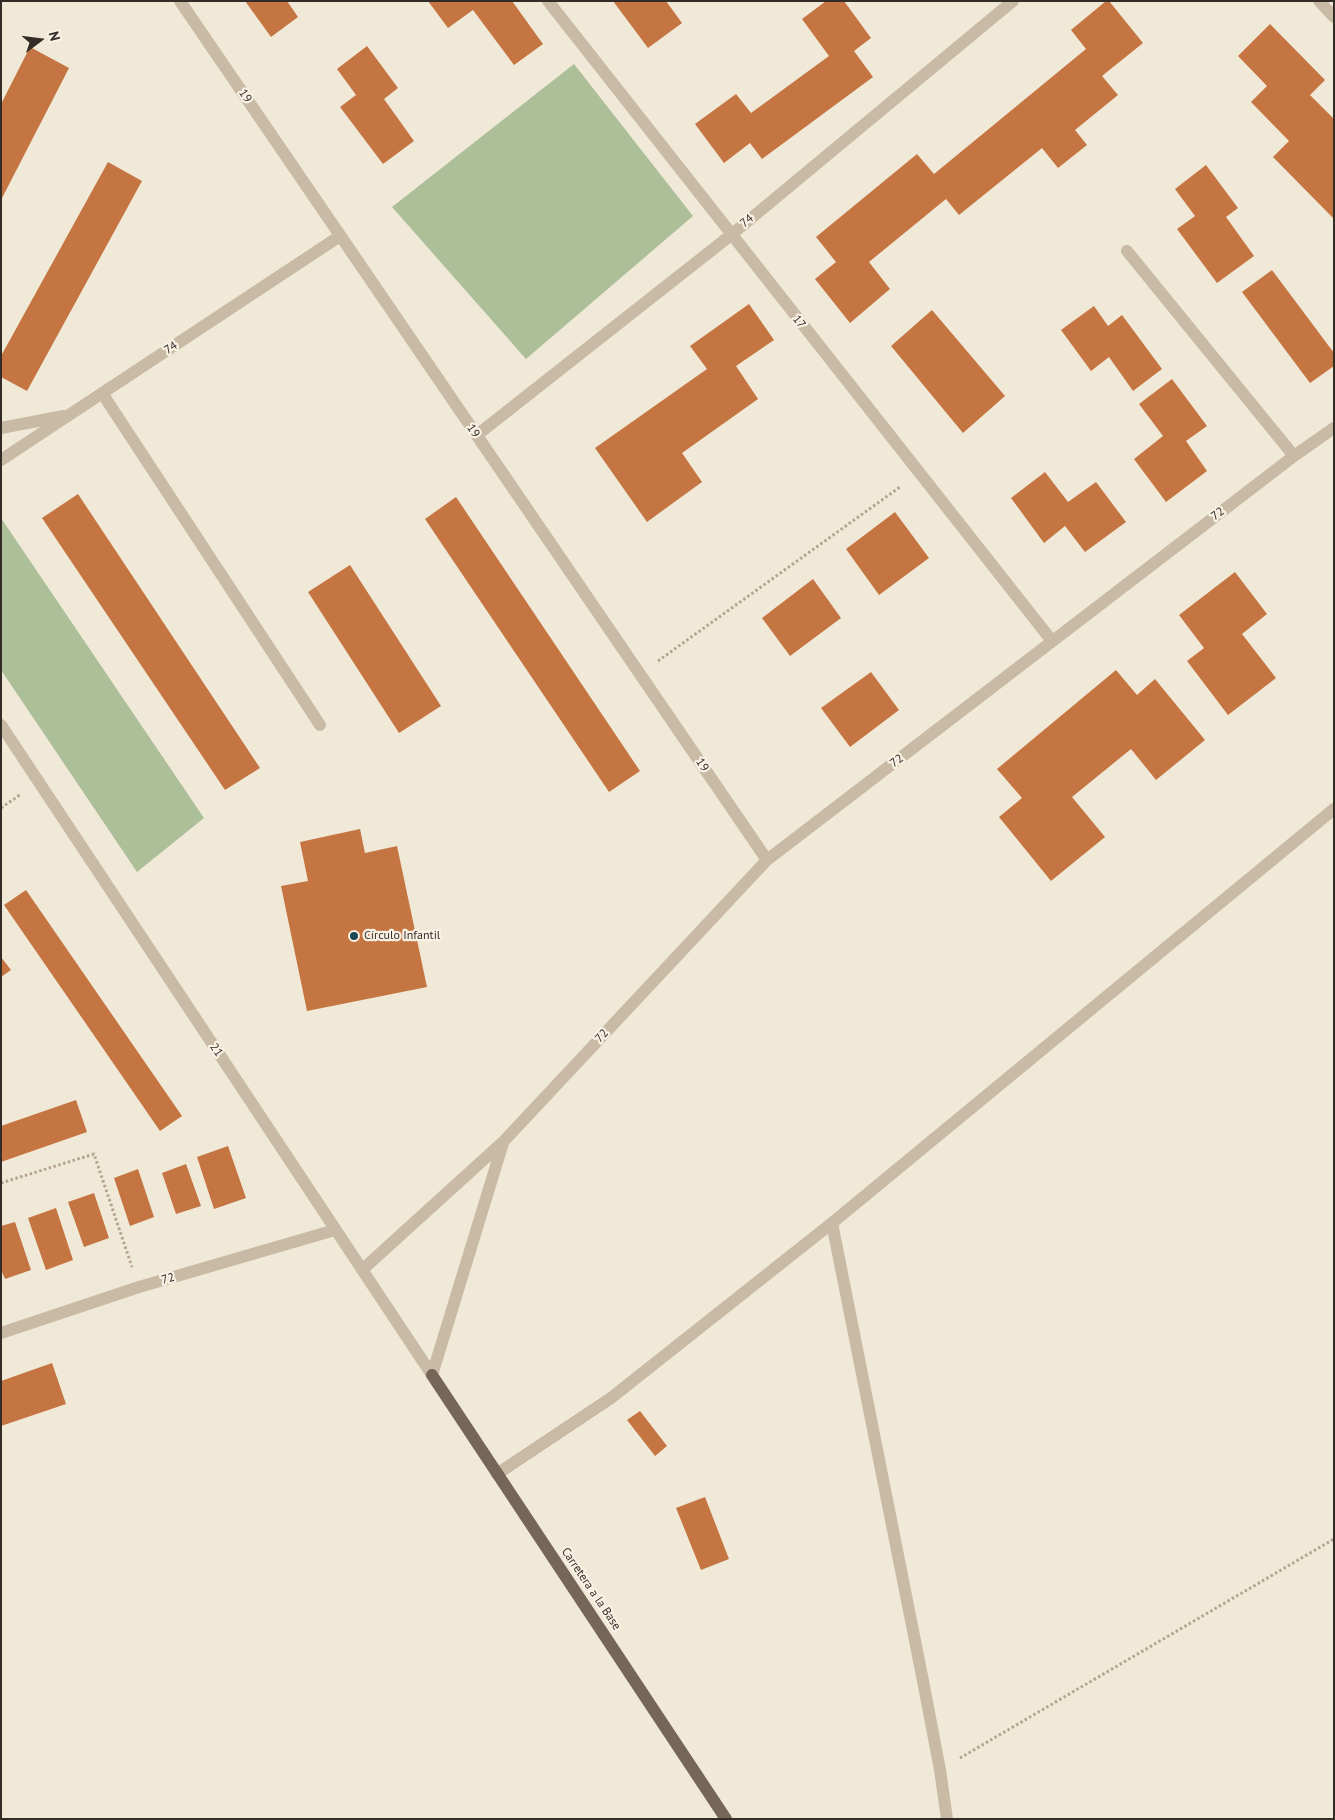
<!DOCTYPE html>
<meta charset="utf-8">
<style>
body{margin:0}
#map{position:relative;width:1335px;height:1820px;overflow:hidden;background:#f1e9d8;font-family:"PT Sans",sans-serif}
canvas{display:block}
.frame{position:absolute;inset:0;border:2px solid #342c26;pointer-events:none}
.north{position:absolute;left:15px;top:15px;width:50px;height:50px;-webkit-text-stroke:4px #f9f2e4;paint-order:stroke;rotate:75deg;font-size:14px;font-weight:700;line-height:20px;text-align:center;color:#342c26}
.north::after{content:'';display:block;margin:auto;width:18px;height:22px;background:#342c26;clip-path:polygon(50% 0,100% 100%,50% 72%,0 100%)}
</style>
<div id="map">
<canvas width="1335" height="1820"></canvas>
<div class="frame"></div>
<div class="north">N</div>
</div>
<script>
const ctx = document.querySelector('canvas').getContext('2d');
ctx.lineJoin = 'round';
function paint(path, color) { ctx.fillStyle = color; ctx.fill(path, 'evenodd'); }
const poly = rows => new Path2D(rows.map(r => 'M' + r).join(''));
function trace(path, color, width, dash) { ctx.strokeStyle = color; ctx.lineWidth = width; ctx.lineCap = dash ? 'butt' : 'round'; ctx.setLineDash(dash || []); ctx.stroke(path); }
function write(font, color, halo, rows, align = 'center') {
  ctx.font = font + ' "PT Sans",sans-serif'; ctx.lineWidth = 4.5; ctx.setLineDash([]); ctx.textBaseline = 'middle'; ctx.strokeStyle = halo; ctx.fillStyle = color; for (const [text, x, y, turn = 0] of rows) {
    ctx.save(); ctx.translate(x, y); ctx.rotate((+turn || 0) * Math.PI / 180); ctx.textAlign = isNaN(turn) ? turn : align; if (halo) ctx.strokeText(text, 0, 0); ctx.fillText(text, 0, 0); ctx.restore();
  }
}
paint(poly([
 [574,64,693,216,526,359,392,207],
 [1,518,204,818,137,872,1,670]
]), '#acbf98');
paint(poly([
 [245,1,287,1,298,17,271,37],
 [428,1,512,1,543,44,514,65,473,10,448,28],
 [613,1,666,1,682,23,648,48],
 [826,1,844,1,871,38,854,51,873,77,762,159,750,143,724,163,695,124,736,94,751,113,829,56,802,19],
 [1106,1,1109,1,1143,43,1102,76,1118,95,1075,130,1087,145,1058,168,1042,148,959,215,946,199,869,262,890,289,850,323,815,279,836,262,816,237,917,154,934,174,1086,49,1071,30],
 [1270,24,1325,80,1310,95,1334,119,1334,219,1273,157,1289,141,1251,102,1267,86,1238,56],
 [367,46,398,88,384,99,414,141,383,164,340,107,356,95,337,69],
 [30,47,69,68,1,200,1,104],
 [108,162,142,181,27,391,1,377,1,356],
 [1206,165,1238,208,1226,217,1254,256,1217,283,1177,229,1195,216,1175,189],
 [1272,270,1334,353,1334,366,1310,383,1242,292],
 [749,304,774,340,736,366,758,399,682,453,702,482,647,522,595,448,707,369,690,346],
 [1094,306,1108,326,1122,315,1162,369,1133,391,1109,357,1091,371,1061,330],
 [932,310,1005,396,963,433,891,346],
 [1172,379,1207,426,1186,441,1207,471,1166,502,1134,459,1163,436,1139,404],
 [1045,472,1068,502,1096,482,1126,522,1085,552,1065,526,1044,543,1011,498],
 [78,494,260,768,225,790,42,518],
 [456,497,640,771,609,792,425,519],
 [895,512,929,558,879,595,846,549],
 [350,565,441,706,399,733,308,592],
 [1235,572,1267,614,1242,634,1276,678,1228,715,1187,661,1204,648,1179,615],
 [813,579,841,618,790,656,762,618],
 [1116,670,1137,695,1155,679,1205,740,1156,780,1131,749,1072,797,1105,837,1051,881,999,817,1022,798,997,769],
 [871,672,899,710,850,747,821,708],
 [360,829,365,853,397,846,427,987,307,1011,281,886,308,881,300,842],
 [26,890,182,1116,160,1131,4,905],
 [1,957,11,970,1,977],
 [76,1100,87,1132,1,1162,1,1126],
 [228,1146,246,1198,214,1209,197,1157],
 [186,1164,201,1206,176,1214,162,1173],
 [138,1169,154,1217,130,1226,114,1178],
 [94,1193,109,1238,84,1247,68,1202],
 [56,1208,73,1260,46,1270,28,1218],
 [15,1222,31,1270,5,1279,1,1270,1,1226],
 [52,1363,66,1404,1,1426,1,1381],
 [640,1411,667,1446,655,1456,627,1420],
 [705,1497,729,1559,701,1570,676,1508]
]), '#c57541');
trace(poly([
 [658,661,900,487],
 [1,808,21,794],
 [1,1183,94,1154,132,1267],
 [960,1758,1334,1539]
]), '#b4a48e', 3, [2.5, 2.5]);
trace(poly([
 [180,1,767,860],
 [548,1,1052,641],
 [1319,1,1334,17],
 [1127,251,1294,456],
 [102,393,320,725],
 [1,428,64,416],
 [477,435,731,235,1013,1],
 [1,460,340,236],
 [1,725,432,1375],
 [832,1223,924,1686,940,1770,947,1819],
 [362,1270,503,1142,767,860,1294,456,1334,428],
 [1,1333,139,1287,335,1230],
 [432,1375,503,1143],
 [497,1474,611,1398,832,1223,1334,809]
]), '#c8baa4', 12);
trace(poly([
 [432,1375,726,1819]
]), '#766657', 12);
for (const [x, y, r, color] of [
 [354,936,5,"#1c4855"]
]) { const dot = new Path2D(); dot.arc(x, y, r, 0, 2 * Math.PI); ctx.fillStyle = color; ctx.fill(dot); trace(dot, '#f9f2e4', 2); }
write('12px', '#342c26', '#f9f2e4', [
 ["19",245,96,56],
 ["74",747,221,-40],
 ["17",799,322,52],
 ["74",171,348,-33],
 ["19",473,431,56],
 ["72",1218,514,-37],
 ["72",897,761,-37],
 ["19",702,765,56],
 ["72",602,1036,-47],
 ["21",216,1050,56],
 ["72",168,1279,-16],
 ["Carretera a la Base",591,1589,56]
]);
write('12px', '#342c26', '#f9f2e4', [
 ["Círculo Infantil",364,936]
], 'left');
</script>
